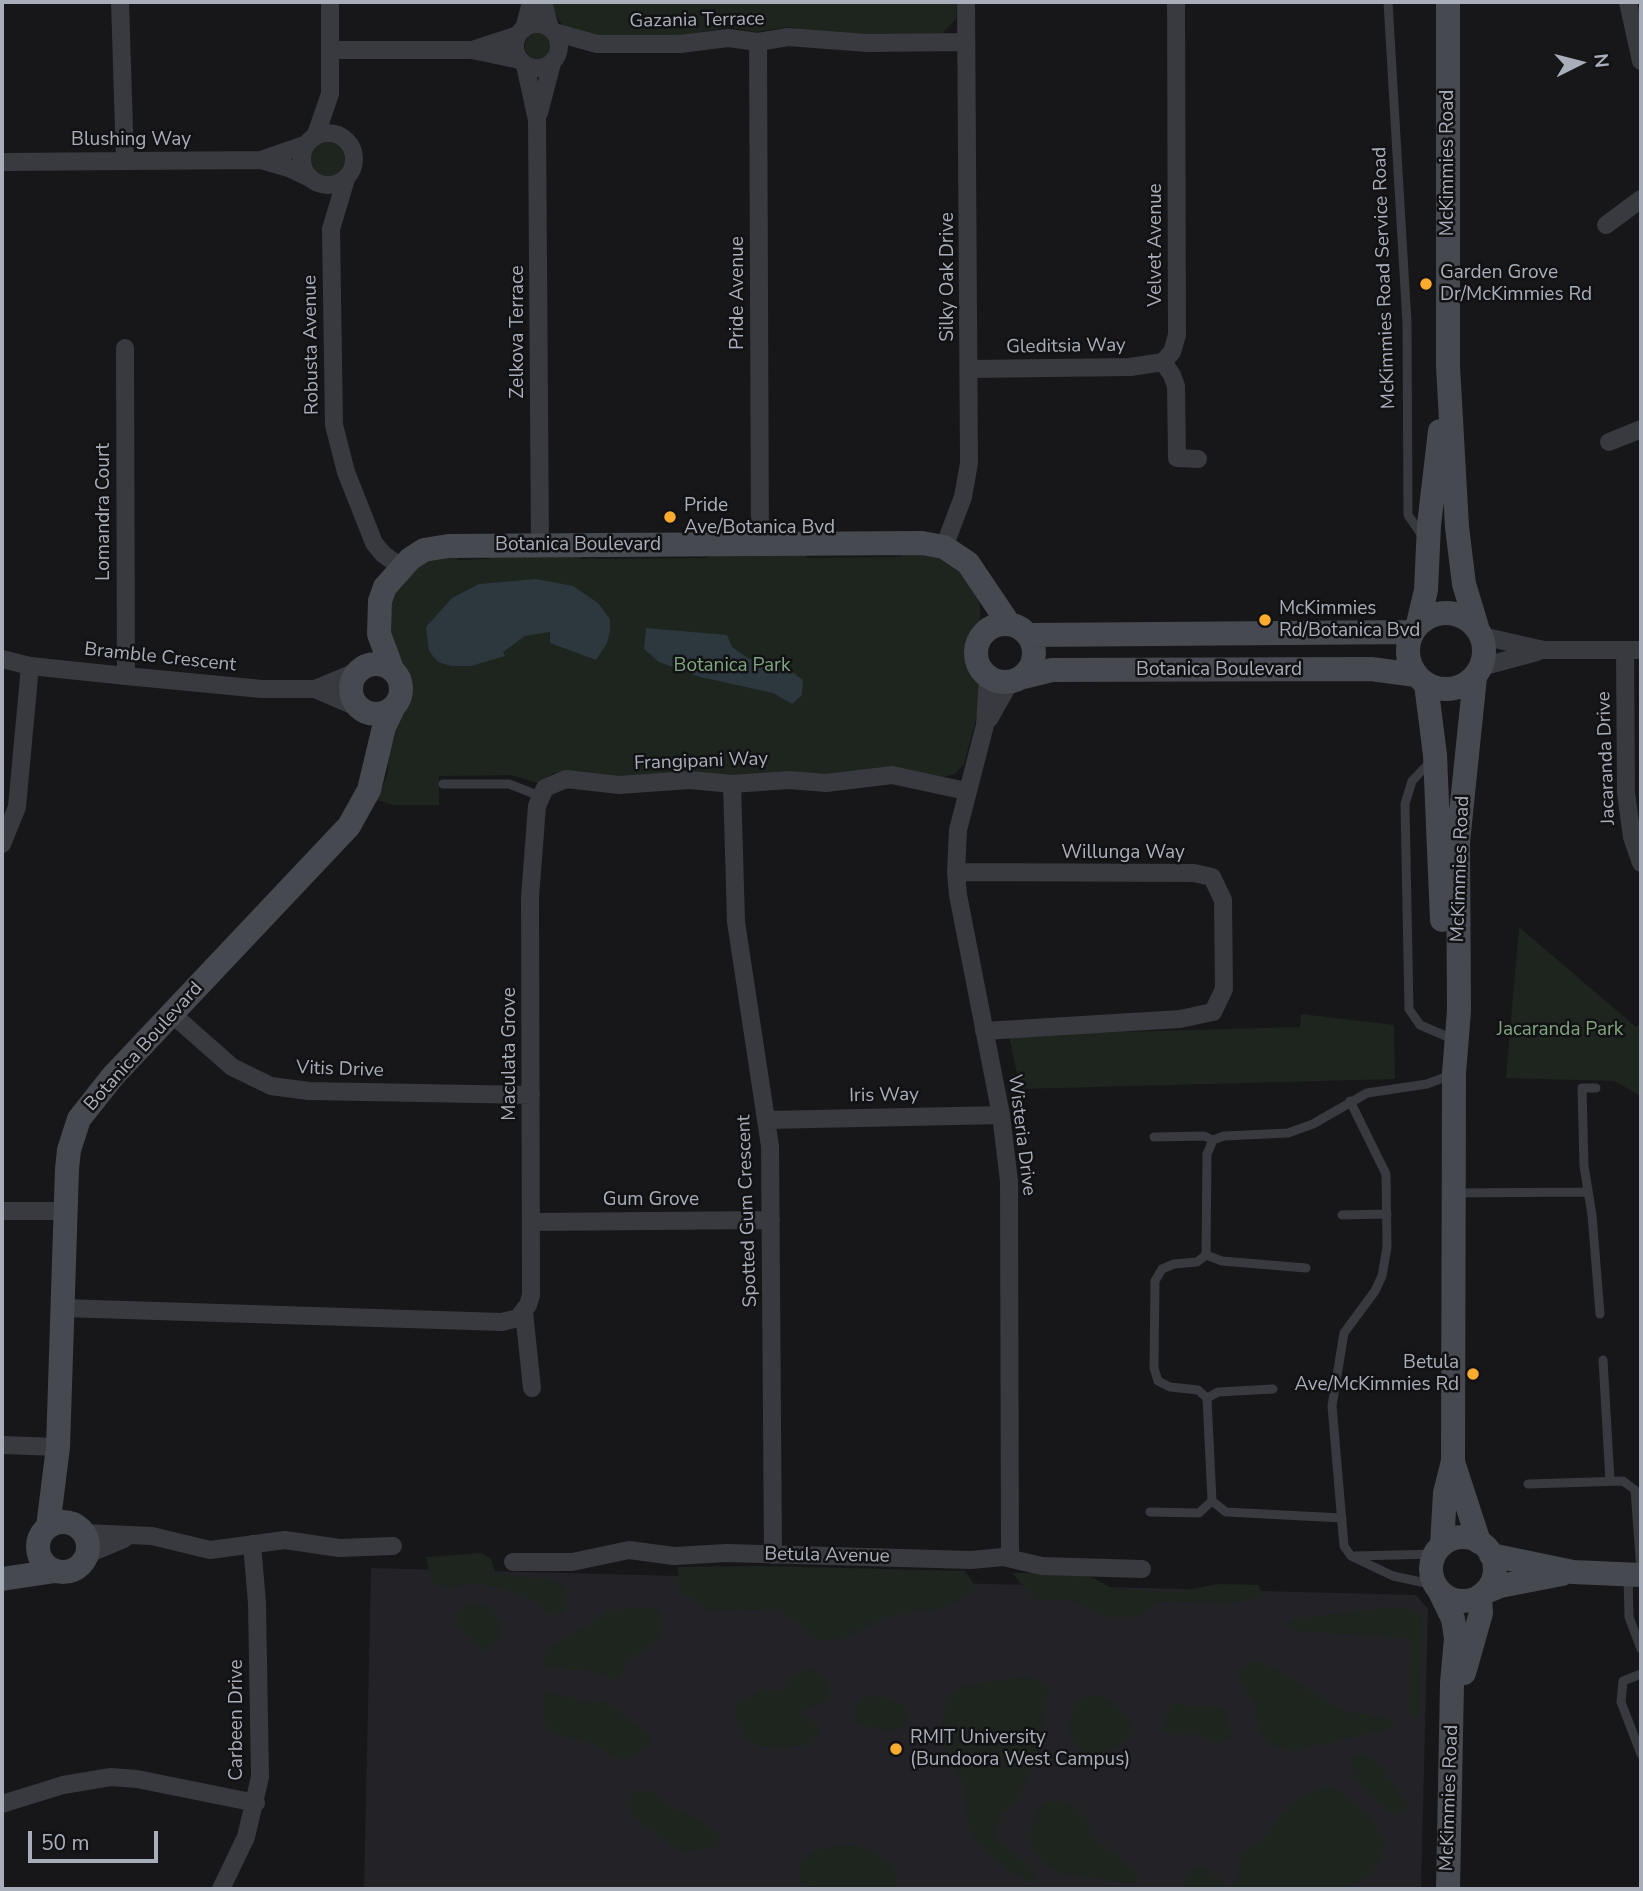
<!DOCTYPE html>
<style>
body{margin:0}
#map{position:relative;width:1643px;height:1891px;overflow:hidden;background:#17171a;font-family:"Nunito Sans",sans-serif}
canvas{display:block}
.frame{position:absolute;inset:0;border:4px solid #a9afba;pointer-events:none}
.north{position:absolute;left:1545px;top:28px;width:70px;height:70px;-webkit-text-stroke:5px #121215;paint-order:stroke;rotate:84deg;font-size:19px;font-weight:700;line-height:28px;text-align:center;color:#a9afba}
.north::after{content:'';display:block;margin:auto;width:24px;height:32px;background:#a9afba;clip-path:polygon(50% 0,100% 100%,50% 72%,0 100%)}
.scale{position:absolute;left:28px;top:1831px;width:130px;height:32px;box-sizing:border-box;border:4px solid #a9afba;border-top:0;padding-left:9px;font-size:21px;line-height:24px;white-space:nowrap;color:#a9afba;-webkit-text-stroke:5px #121215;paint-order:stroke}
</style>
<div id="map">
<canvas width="1643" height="1891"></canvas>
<div class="frame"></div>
<div class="north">N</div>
<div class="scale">50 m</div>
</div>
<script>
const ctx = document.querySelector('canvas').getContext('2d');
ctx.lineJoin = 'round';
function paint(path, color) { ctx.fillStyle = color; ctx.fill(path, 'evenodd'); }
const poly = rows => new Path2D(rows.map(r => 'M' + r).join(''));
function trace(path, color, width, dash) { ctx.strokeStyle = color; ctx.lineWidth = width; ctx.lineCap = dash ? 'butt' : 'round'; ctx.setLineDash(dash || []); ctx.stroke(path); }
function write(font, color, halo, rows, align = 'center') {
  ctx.font = font + ' "Nunito Sans",sans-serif'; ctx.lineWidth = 5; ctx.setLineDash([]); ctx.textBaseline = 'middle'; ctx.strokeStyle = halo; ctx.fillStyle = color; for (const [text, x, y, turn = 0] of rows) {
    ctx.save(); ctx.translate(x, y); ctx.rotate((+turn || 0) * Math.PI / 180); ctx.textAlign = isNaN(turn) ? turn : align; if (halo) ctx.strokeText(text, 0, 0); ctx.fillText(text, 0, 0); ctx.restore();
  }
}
paint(poly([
 [371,1568,1416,1595,1428,1609,1421,1889,364,1889]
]), '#232327');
paint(poly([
 [548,2,957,2,956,19,942,34,833,36,788,27,756,32,728,27,681,36,587,36,562,25],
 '525 46a13 13 0 1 1 26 0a13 13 0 1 1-26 0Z',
 '311 159a17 17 0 1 1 34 0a17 17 0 1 1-34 0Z',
 [906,553,936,556,960,570,977,593,980,606,980,623,971,653,981,685,980,704,964,764,955,774,943,777,881,767,840,774,628,778,565,771,554,773,538,783,510,775,439,776,439,805,394,805,377,800,387,776,389,756,406,696,405,677,388,637,393,595,420,564,454,555,458,560,489,559,494,555,579,555,582,559,707,558,713,554,805,554,807,558,900,557],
 [1519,927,1636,1027,1641,1024,1641,1096,1614,1081,1506,1078],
 [1301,1014,1394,1025,1395,1079,1020,1089,1009,1035,1300,1027],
 [481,1553,491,1559,496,1574,554,1580,564,1587,567,1601,563,1614,547,1613,534,1601,501,1587,470,1583,449,1588,432,1582,426,1557],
 [762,1566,965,1571,976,1587,960,1600,941,1608,885,1617,840,1640,818,1640,779,1609,708,1611,680,1590,678,1567],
 [1012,1573,1084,1573,1114,1589,1178,1592,1218,1584,1258,1585,1263,1597,1229,1603,1157,1602,1141,1617,1107,1617,1071,1600,1036,1601],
 [467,1604,480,1604,491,1608,500,1623,500,1639,484,1651,457,1624,457,1613],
 [656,1608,664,1623,659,1638,644,1651,631,1656,617,1680,589,1671,541,1667,548,1649,613,1609],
 [1381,1608,1410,1609,1422,1617,1420,1716,1416,1719,1410,1716,1410,1638,1297,1631,1286,1626,1296,1619],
 [1252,1662,1263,1662,1342,1710,1393,1720,1393,1728,1295,1750,1269,1744,1259,1730,1254,1703,1239,1680,1243,1668],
 [808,1669,819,1673,827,1682,829,1692,828,1701,802,1710,804,1715,819,1726,817,1741,809,1745,781,1748,756,1745,745,1738,738,1722,735,1709,738,1703,763,1689,783,1691,792,1675],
 [1025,1677,1041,1682,1048,1689,1039,1755,1018,1798,994,1828,998,1840,1035,1870,1034,1883,1011,1872,986,1853,975,1839,967,1823,964,1785,942,1744,941,1732,947,1699,960,1686],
 [543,1691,592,1703,607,1702,649,1734,650,1744,630,1759,612,1756,594,1744,550,1732,544,1718],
 [1097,1694,1120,1708,1131,1723,1127,1739,1118,1748,1096,1755,1086,1754,1078,1748,1071,1737,1069,1726,1077,1701],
 [879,1696,905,1706,908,1719,905,1726,888,1732,859,1724,854,1719,854,1709,859,1702,865,1697],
 [1173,1702,1186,1706,1215,1706,1226,1712,1231,1739,1215,1743,1202,1735,1174,1735,1164,1731,1167,1713],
 [1358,1754,1369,1756,1379,1764,1408,1805,1407,1813,1394,1814,1367,1793,1354,1777,1350,1761],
 [1325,1786,1341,1791,1371,1818,1384,1840,1382,1856,1371,1875,1343,1889,1190,1889,1185,1885,1185,1878,1193,1869,1204,1868,1213,1873,1225,1886,1236,1883,1243,1852,1260,1842,1291,1803],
 [630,1791,652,1791,673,1808,695,1817,717,1833,720,1847,683,1852,647,1828,632,1813],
 [1059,1801,1073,1805,1083,1815,1094,1836,1137,1873,1137,1881,1131,1883,1061,1874,1042,1862,1033,1850,1030,1825,1039,1808,1047,1802],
 [846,1845,868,1848,892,1865,898,1884,895,1889,820,1889,807,1886,799,1880,800,1863,809,1855,822,1848]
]), '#1d251e');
paint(poly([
 [536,579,573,586,598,603,610,619,610,631,607,643,596,660,550,643,550,632,525,636,503,652,505,656,471,666,451,666,438,662,429,651,426,627,452,598,479,584],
 [646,628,727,635,732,647,749,659,768,660,786,667,803,680,802,695,792,704,773,693,700,677,659,662,644,649]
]), '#2c373e');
trace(poly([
 [1388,2,1407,323,1408,515,1423,537],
 [1431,761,1412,781,1405,804,1409,1009,1420,1025,1448,1037],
 [443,784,509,784,540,796],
 [1596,1088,1582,1088,1584,1166,1592,1215,1600,1314],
 [1350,1101,1386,1174,1387,1247,1382,1276,1375,1291,1344,1333,1332,1406,1344,1546,1351,1556,1393,1576,1435,1585],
 [1154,1137,1204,1136,1213,1140],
 [1456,1193,1587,1192],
 [1342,1215,1387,1214],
 [1206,1255,1222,1261,1306,1268],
 [1603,1360,1610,1481],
 [1207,1398,1218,1392,1273,1389],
 [1528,1484,1623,1481,1635,1490,1641,1571],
 [1150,1512,1199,1513,1212,1501],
 [1342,1518,1226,1512,1212,1501,1207,1398,1198,1390,1170,1387,1158,1381,1154,1368,1155,1281,1162,1269,1174,1264,1197,1262,1206,1255,1207,1154,1213,1140,1224,1136,1288,1133,1313,1124,1367,1093,1427,1084,1453,1074],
 [1356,1556,1435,1554],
 [1628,1576,1629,1617,1641,1649],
 [1641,1674,1623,1681,1621,1702,1641,1754]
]), '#383a3f', 9);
trace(poly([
 [120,2,125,161],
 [543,2,550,28],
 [1176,2,1177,335,1172,352,1163,362,1172,375,1176,386,1177,458,1198,459],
 [1628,2,1641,61],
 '515 46a22 22 0 1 1 44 0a22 22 0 1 1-44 0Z',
 [524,29,531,2],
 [554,32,597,44,680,44,728,38,758,42,788,37,867,43,966,42],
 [758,42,760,543],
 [330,50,472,50,520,60],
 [472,50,518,35],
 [525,65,537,120,540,545],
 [539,113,552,63],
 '302 159a26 26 0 1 1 52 0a26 26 0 1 1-52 0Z',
 [315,137,330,94,330,2],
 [261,160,289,168,310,178],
 [2,162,261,160,307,144],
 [346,179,331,229,334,425,346,472,374,543,383,554,401,567],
 [1606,225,1641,199],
 [125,348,126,676],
 [970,369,1130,367,1163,362],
 [1609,442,1641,429],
 [944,547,963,497,969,463,966,2],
 [1482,636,1544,650,1641,650],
 [1625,650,1626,793,1632,837,1641,863],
 [2,659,30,666,126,676,262,689,315,689,359,708],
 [1481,667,1537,652],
 [988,678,985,725,958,830,956,872,958,895,1001,1115,1009,1181,1010,1558],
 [315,689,358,671],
 [989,719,1010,682],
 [732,784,736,922,770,1146,773,1555],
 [2,844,17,807,30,666],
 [956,872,1194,873,1212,877,1223,900,1224,989,1213,1012,1180,1019,984,1031],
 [172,1014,232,1067,271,1086,309,1091,531,1095],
 [768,1120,1001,1115],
 [2,1211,66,1211],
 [531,1222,771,1220],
 [63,1308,502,1322,518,1318,528,1305,531,1295,530,897,537,806,545,788,566,779,619,785,690,780,732,784,789,780,826,783,892,775,966,791],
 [524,1312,532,1388],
 [2,1445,58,1447],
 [85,1533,152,1536,210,1550,285,1540,339,1548,393,1546],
 [88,1554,124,1539],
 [513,1562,572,1562,629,1550,674,1556,727,1553,971,1560,1003,1557,1042,1566,1142,1569],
 [2,1804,63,1785,111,1777,137,1779,256,1803],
 [221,1889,246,1837,260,1777,257,1603,252,1544]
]), '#383a3f', 18);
trace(poly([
 [1448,2,1448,366,1457,527,1464,584,1477,627],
 '1408 651a38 38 0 1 1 76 0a38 38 0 1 1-76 0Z',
 '976 653a29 29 0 1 1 58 0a29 29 0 1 1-58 0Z',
 [1418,624,1426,590,1429,525,1440,431],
 [1028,635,1413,632],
 '351 689a25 25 0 1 1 50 0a25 25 0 1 1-50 0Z',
 [392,669,379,634,380,601,385,587,410,559,424,550,448,546,922,543,944,547,968,563,1009,624],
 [1023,677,1052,670,1371,669,1416,675],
 [1426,684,1435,755,1442,920],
 [1453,1462,1479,1542],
 '38 1547a25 25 0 1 1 50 0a25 25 0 1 1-50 0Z',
 [48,1527,58,1447,67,1169,69,1150,79,1119,113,1076,349,826,369,790,384,727,393,708],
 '1431 1569a32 32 0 1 1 64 0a32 32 0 1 1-64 0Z',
 [1442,1545,1445,1493,1453,1461,1454,1073,1459,1011,1458,842,1475,677],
 [1491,1555,1573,1572,1641,1575],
 [2,1579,55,1571],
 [1440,1592,1453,1619,1456,1638,1452,1683,1448,1889],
 [1485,1592,1500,1586,1562,1574],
 [1464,1673,1481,1613,1480,1596]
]), '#46494f', 24);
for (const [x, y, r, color] of [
 [1426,284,7,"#fbab2e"],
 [670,517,7,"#fbab2e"],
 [1265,620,7,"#fbab2e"],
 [1473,1374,7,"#fbab2e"],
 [896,1749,7,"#fbab2e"]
]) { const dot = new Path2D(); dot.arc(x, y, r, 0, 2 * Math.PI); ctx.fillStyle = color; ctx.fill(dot); trace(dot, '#121215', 2.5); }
write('19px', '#a9afba', '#121215', [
 ["Gazania Terrace",697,21,-1],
 ["Blushing Way",131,140],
 ["McKimmies Road",1448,163,-90],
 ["Velvet Avenue",1156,245,-90],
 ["Silky Oak Drive",948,277,-90],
 ["McKimmies Road Service Road",1385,278,-92],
 ["Pride Avenue",738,293,-90],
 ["Zelkova Terrace",518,332,-90],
 ["Robusta Avenue",312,345,-91],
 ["Gleditsia Way",1066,347,-1],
 ["Lomandra Court",104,512,-90],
 ["Botanica Boulevard",578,545],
 ["Bramble Crescent",160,658,6],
 ["Botanica Boulevard",1219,670],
 ["Jacaranda Drive",1607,758,-92],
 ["Frangipani Way",701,762,-2],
 ["Willunga Way",1123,853],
 ["McKimmies Road",1461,869,-88],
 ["Botanica Boulevard",144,1047,-48],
 ["Maculata Grove",510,1054,-90],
 ["Vitis Drive",340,1070,2],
 ["Iris Way",884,1096,-1],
 ["Wisteria Drive",1021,1135,83],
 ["Gum Grove",651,1200],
 ["Spotted Gum Crescent",748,1211,-92],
 ["Betula Avenue",827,1556,1],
 ["Carbeen Drive",237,1720,-90],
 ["McKimmies Road",1450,1798,-88]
]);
write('19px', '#a9afba', '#121215', [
 ["Garden Grove",1440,273],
 ["Dr/McKimmies Rd",1440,295],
 ["Pride",684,506],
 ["Ave/Botanica Bvd",684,528],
 ["McKimmies",1279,609],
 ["Rd/Botanica Bvd",1279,631],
 ["Betula",1459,1363,"right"],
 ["Ave/McKimmies Rd",1459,1385,"right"],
 ["RMIT University",910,1738],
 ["(Bundoora West Campus)",910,1760]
], 'left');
write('19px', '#7fa67f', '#121215', [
 ["Botanica Park",732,666],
 ["Jacaranda Park",1560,1030]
]);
</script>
